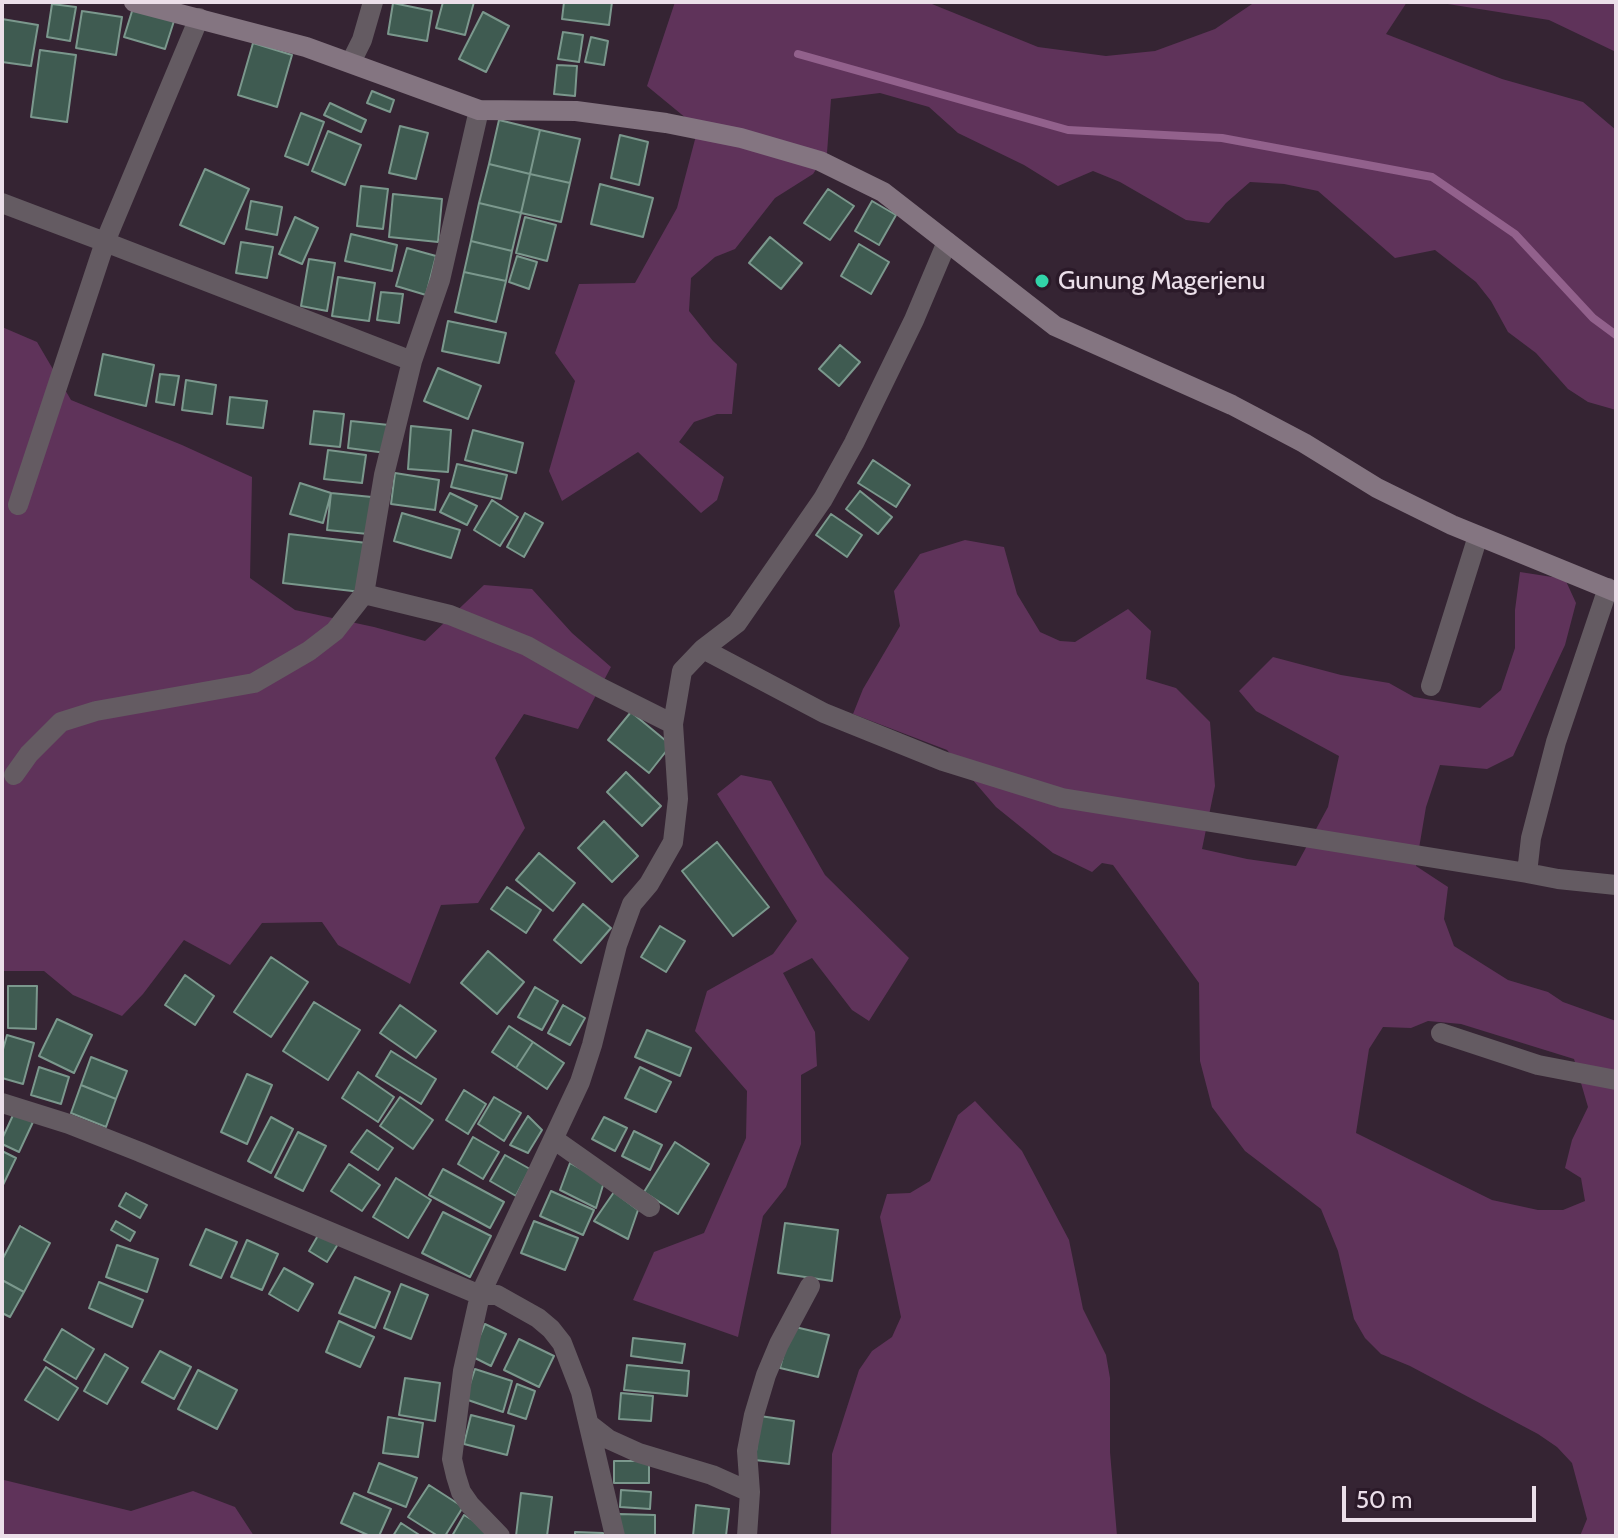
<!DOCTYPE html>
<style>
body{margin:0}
#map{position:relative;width:1618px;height:1538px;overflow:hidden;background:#352433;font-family:Cabin,sans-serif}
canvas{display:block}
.frame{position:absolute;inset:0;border:4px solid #ebdfe9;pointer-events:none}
.scale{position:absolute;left:1342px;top:1486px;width:194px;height:36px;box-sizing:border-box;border:4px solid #ebdfe9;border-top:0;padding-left:10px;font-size:24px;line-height:28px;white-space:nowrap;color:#ebdfe9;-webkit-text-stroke:6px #2b1a29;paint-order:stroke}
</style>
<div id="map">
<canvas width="1618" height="1538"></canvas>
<div class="frame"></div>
<div class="scale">50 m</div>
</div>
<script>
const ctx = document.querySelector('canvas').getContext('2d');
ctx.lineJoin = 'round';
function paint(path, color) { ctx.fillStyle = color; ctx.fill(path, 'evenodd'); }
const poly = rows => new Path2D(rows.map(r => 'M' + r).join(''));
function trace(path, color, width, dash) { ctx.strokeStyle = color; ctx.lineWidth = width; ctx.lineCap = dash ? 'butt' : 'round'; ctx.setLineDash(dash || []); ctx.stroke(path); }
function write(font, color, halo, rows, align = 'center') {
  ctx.font = font + ' Cabin,sans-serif'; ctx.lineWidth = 7; ctx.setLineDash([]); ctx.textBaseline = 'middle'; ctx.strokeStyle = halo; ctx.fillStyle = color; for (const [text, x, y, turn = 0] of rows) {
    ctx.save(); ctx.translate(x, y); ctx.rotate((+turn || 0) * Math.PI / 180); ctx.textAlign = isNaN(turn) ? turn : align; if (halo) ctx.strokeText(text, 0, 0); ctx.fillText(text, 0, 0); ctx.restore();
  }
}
paint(poly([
 [675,2,927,2,1038,47,1106,56,1155,51,1215,29,1255,2,1407,2,1386,34,1502,79,1583,102,1616,130,1616,410,1588,402,1568,389,1536,353,1508,332,1491,301,1476,282,1435,250,1395,258,1318,191,1284,184,1250,182,1226,203,1209,223,1186,220,1120,182,1093,171,1058,186,1024,165,958,133,929,107,880,93,831,99,827,153,813,174,775,198,735,249,715,257,691,278,689,311,713,341,737,364,732,414,717,414,694,422,679,442,724,477,717,500,701,513,638,452,562,501,549,471,575,381,555,353,579,284,635,283,677,208,698,128,647,86],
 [1435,2,1616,2,1616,52,1549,20],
 [2,327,37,342,71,400,182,445,252,477,250,578,295,610,374,627,425,641,484,585,532,589,572,633,611,667,578,729,524,714,495,758,525,828,478,903,441,905,410,984,338,945,322,922,262,923,230,965,184,940,143,994,122,1016,73,995,44,971,2,971],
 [965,540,1004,547,1017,594,1040,632,1060,641,1075,642,1128,609,1151,631,1146,679,1176,688,1210,722,1215,786,1202,849,1247,859,1296,866,1328,807,1339,756,1256,711,1239,691,1273,657,1341,675,1389,683,1414,697,1480,708,1501,690,1515,648,1515,610,1520,572,1565,579,1576,603,1565,645,1513,756,1487,769,1440,765,1426,807,1416,866,1448,887,1444,919,1454,946,1508,980,1548,992,1563,1002,1616,1021,1616,1536,1580,1536,1587,1519,1572,1463,1557,1447,1538,1434,1410,1366,1381,1354,1365,1338,1354,1319,1338,1251,1321,1209,1245,1151,1212,1107,1200,1061,1199,983,1113,865,1102,863,1092,872,1053,853,996,807,947,750,853,714,863,689,900,626,894,591,920,554],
 [1428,1021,1461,1024,1574,1059,1588,1107,1572,1140,1565,1168,1581,1178,1585,1201,1563,1210,1538,1210,1492,1200,1356,1133,1369,1049,1383,1027,1411,1028],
 [741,775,771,781,825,875,909,958,869,1021,852,1010,812,958,783,973,815,1032,817,1066,801,1075,801,1144,786,1187,763,1216,738,1337,633,1300,654,1252,704,1233,746,1138,747,1091,695,1031,707,991,773,954,797,921,717,794],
 [975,1101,1022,1151,1069,1240,1083,1309,1106,1355,1110,1378,1110,1452,1117,1536,831,1536,832,1454,859,1370,872,1351,892,1337,901,1317,880,1217,887,1194,910,1193,930,1181,958,1115],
 [4,1480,131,1511,193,1491,235,1507,254,1536,2,1536]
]), '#5f335a');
trace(poly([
 [798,54,1068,130,1222,138,1432,177,1515,234,1593,318,1616,335]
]), '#92618c', 8);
const building = poly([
 [443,2,474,2,465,35,436,28,443,2],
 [564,2,612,2,609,25,562,19,564,2],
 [393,3,432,11,427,41,388,34,393,3],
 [52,4,76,7,70,41,47,37,52,4],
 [133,8,174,21,165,49,124,37,133,8],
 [82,11,122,17,116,55,76,48,82,11],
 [483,12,509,26,486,72,459,59,483,12],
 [2,19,38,25,31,66,2,62,2,19],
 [563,32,583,35,579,62,558,59,563,32],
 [591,37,608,41,604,65,585,62,591,37],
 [253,43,292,55,277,107,238,95,253,43],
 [40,50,76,55,67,122,31,117,40,50],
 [557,65,577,66,575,96,554,94,557,65],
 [372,91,394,100,390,112,367,103,372,91],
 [330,103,366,120,361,132,324,115,330,103],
 [301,113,324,122,308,165,285,156,301,113],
 [499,120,540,130,530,174,489,164,499,120],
 [400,126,428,133,416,179,389,173,400,126],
 [540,130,580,139,570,183,530,174,540,130],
 [328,131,361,145,345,185,312,171,328,131],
 [620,135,648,142,639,185,611,178,620,135],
 [489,164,530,174,521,213,479,203,489,164],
 [205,169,249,189,224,244,180,225,205,169],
 [530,174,570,183,561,222,521,213,530,174],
 [600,184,653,198,643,237,591,224,600,184],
 [361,186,388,189,383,229,357,226,361,186],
 [828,189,854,206,830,240,804,223,828,189],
 [393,194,442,199,438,242,389,237,393,194],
 [251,201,282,207,277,235,246,229,251,201],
 [872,201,896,215,879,245,855,231,872,201],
 [479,203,521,213,512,251,471,241,479,203],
 [295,217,318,228,302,264,279,254,295,217],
 [525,217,556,225,547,261,516,253,525,217],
 [351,234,397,245,392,271,345,261,351,234],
 [770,237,802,263,781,289,749,263,770,237],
 [471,241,512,251,506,281,464,272,471,241],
 [241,242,273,247,267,278,236,273,241,242],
 [859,244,889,262,871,294,841,276,859,244],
 [407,248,436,256,426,295,396,286,407,248],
 [517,256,537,262,529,289,509,282,517,256],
 [309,259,335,263,327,311,301,306,309,259],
 [464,272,506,281,496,322,455,312,464,272],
 [338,277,375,283,369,321,332,316,338,277],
 [381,292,403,294,399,323,377,320,381,292],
 [448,321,506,333,499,363,442,351,448,321],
 [840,345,860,362,839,386,819,369,840,345],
 [103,354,154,365,146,406,95,395,103,354],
 [438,368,481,386,468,419,424,401,438,368],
 [160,374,179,376,174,405,156,402,160,374],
 [186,380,216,385,212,414,182,410,186,380],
 [230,397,267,401,263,428,227,424,230,397],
 [314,411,344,414,340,447,310,444,314,411],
 [351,421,389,425,386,453,348,448,351,421],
 [411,426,451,430,448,472,408,469,411,426],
 [473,430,523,443,516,473,465,460,473,430],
 [328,450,366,455,362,483,324,479,328,450],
 [873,460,910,485,896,507,858,483,873,460],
 [457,464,507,475,501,499,451,487,457,464],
 [395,473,439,480,435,510,391,504,395,473],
 [300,483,331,493,323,523,290,514,300,483],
 [860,491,892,517,878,534,846,509,860,491],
 [331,493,372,497,368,534,327,530,331,493],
 [450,493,477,506,467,525,440,512,450,493],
 [492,500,518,517,500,546,474,530,492,500],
 [402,513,460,530,451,558,394,541,402,513],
 [525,513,543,523,524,557,507,547,525,513],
 [831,514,862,535,847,557,816,535,831,514],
 [289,534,367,543,361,592,283,583,289,534],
 [631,712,671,745,649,773,608,740,631,712],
 [626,772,661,806,642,826,607,792,626,772],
 [604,821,638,856,612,882,578,848,604,821],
 [717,842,769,907,733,936,682,871,717,842],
 [539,853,575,883,553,911,516,880,539,853],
 [507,887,541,910,526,933,491,909,507,887],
 [583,904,611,928,581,963,554,940,583,904],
 [660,926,685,941,666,972,641,957,660,926],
 [488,951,524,982,497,1014,461,983,488,951],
 [271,957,308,982,271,1037,234,1012,271,957],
 [185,975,214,996,195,1025,165,1005,185,975],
 [8,986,37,986,36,1029,8,1028,8,986],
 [535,987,558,1001,542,1030,518,1017,535,987],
 [314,1002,360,1030,328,1080,283,1051,314,1002],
 [400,1005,436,1031,416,1058,380,1033,400,1005],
 [563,1005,585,1018,570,1045,548,1033,563,1005],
 [57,1019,92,1035,74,1073,39,1056,57,1019],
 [509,1026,533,1042,516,1068,492,1052,509,1026],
 [647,1030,691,1048,680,1076,635,1057,647,1030],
 [7,1035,34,1043,23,1084,2,1078,2,1053,7,1035],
 [533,1042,564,1063,547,1089,516,1068,533,1042],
 [391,1051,436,1079,421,1104,376,1076,391,1051],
 [91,1057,127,1071,116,1099,81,1085,91,1057],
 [39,1067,69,1077,61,1104,31,1095,39,1067],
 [640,1067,671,1082,656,1112,625,1098,640,1067],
 [358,1072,394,1097,378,1122,342,1098,358,1072],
 [247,1074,272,1085,247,1144,221,1132,247,1074],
 [81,1085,116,1099,106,1127,71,1113,81,1085],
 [464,1090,486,1104,468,1134,446,1120,464,1090],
 [400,1097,433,1120,413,1149,380,1126,400,1097],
 [494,1097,521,1113,504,1141,478,1124,494,1097],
 [14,1113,33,1122,19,1152,2,1144,2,1139,14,1113],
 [528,1116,542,1130,528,1153,510,1145,528,1116],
 [271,1117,293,1129,271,1173,248,1161,271,1117],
 [604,1117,627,1128,615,1151,592,1139,604,1117],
 [367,1130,393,1148,378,1170,351,1152,367,1130],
 [634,1131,662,1145,650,1170,622,1156,634,1131],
 [298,1132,326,1146,303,1191,275,1177,298,1132],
 [473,1137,499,1152,483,1179,458,1164,473,1137],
 [675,1142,709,1164,678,1214,644,1192,675,1142],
 [2,1151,16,1158,2,1187,2,1151],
 [505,1155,530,1169,516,1196,490,1181,505,1155],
 [570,1163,604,1182,596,1208,560,1190,570,1163],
 [349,1164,380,1185,362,1211,331,1191,349,1164],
 [443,1169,504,1202,490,1228,429,1195,443,1169],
 [396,1178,431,1200,408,1238,373,1217,396,1178],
 [551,1191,594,1210,583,1235,540,1216,551,1191],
 [614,1192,638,1210,628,1239,594,1221,614,1192],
 [126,1193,147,1205,140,1218,119,1206,126,1193],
 [443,1212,491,1236,470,1277,422,1253,443,1212],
 [116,1221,135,1232,130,1241,111,1230,116,1221],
 [534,1221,578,1238,565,1270,521,1253,534,1221],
 [785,1223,838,1230,832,1281,778,1273,785,1223],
 [20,1226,50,1243,24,1292,2,1280,2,1260,20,1226],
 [206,1229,237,1242,221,1278,190,1265,206,1229],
 [320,1232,338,1244,327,1262,309,1251,320,1232],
 [247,1240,278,1254,262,1290,231,1277,247,1240],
 [117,1245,158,1259,147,1292,106,1277,117,1245],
 [284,1268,313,1284,298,1311,269,1294,284,1268],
 [355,1277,390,1292,375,1328,339,1313,355,1277],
 [2,1280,24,1292,10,1317,2,1313,2,1280],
 [99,1282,143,1300,132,1327,89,1308,99,1282],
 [401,1284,428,1295,411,1339,384,1328,401,1284],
 [339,1321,374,1337,360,1367,326,1352,339,1321],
 [485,1324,506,1334,491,1366,471,1356,485,1324],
 [791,1326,829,1335,818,1377,780,1368,791,1326],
 [62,1329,94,1349,76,1379,44,1360,62,1329],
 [633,1338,685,1344,682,1363,631,1356,633,1338],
 [519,1339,554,1356,539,1387,504,1370,519,1339],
 [160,1351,191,1367,174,1399,142,1382,160,1351],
 [105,1354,128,1368,107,1404,84,1391,105,1354],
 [627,1365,689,1371,687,1396,624,1390,627,1365],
 [46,1367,78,1388,58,1420,25,1400,46,1367],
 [475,1369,512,1381,503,1412,465,1399,475,1369],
 [198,1370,237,1390,217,1429,178,1409,198,1370],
 [405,1378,440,1383,435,1421,399,1415,405,1378],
 [517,1384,535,1391,526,1419,508,1413,517,1384],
 [621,1393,653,1396,651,1421,619,1419,621,1393],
 [471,1415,514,1426,507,1455,464,1444,471,1415],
 [760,1416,794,1421,789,1464,755,1460,760,1416],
 [388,1417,423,1423,418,1457,383,1453,388,1417],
 [614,1461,649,1461,649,1483,614,1483,614,1461],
 [379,1463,417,1478,406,1507,368,1492,379,1463],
 [429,1485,463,1507,445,1536,438,1536,408,1517,429,1485],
 [621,1490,651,1492,650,1509,620,1507,621,1490],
 [354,1493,391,1509,379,1536,370,1536,341,1523,354,1493],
 [521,1493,552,1497,547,1536,516,1536,521,1493],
 [696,1505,729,1509,726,1536,693,1536,696,1505],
 [619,1514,655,1515,655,1536,619,1536,619,1514],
 [464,1515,491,1531,488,1536,452,1536,464,1515],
 [401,1523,421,1536,393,1536,401,1523],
 [575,1532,603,1533,603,1536,575,1536,575,1532]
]);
paint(building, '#3f5b51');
trace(building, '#7b988d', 2);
trace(poly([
 [199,18,105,242,412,361],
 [351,62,362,40,373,2],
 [2,203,105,242,18,505],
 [1608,588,1556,742,1531,838,1527,873,1558,879,1616,885],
 [364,594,450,615,527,646,599,687,673,724],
 [703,649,824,713,943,761,1062,798,1527,873],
 [1431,686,1478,536],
 [14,775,29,754,61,722,96,711,254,683,309,651,335,631,364,594,384,475,412,361,440,280,479,110],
 [1441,1033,1538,1065,1616,1080],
 [2,1103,69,1124,140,1152,480,1295,497,1295,538,1318,551,1329,562,1343,581,1392,615,1536],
 [555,1140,650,1207],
 [590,1425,608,1439,639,1453,712,1475,750,1492,747,1536],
 [750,1492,747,1451,754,1415,766,1375,779,1344,810,1286],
 [500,1536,470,1505,461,1492,456,1476,452,1459,463,1371,480,1295,580,1082,592,1045,617,945,632,904,649,884,673,842,678,799,673,724,682,671,703,649,737,623,823,499,854,443,914,320,947,242]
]), '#645b62', 20);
trace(poly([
 [134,2,306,47,479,110,576,111,666,123,741,138,820,161,883,192,1055,326,1232,405,1304,443,1377,488,1452,525,1616,592]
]), '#847581', 20);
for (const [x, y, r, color] of [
 [1042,281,8,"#32d4a9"]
]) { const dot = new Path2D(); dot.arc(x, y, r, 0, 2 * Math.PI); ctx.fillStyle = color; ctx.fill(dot); trace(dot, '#2b1a29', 3); }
write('26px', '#ebdfe9', '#2b1a29', [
 ["Gunung Magerjenu",1058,281]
], 'left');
</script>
